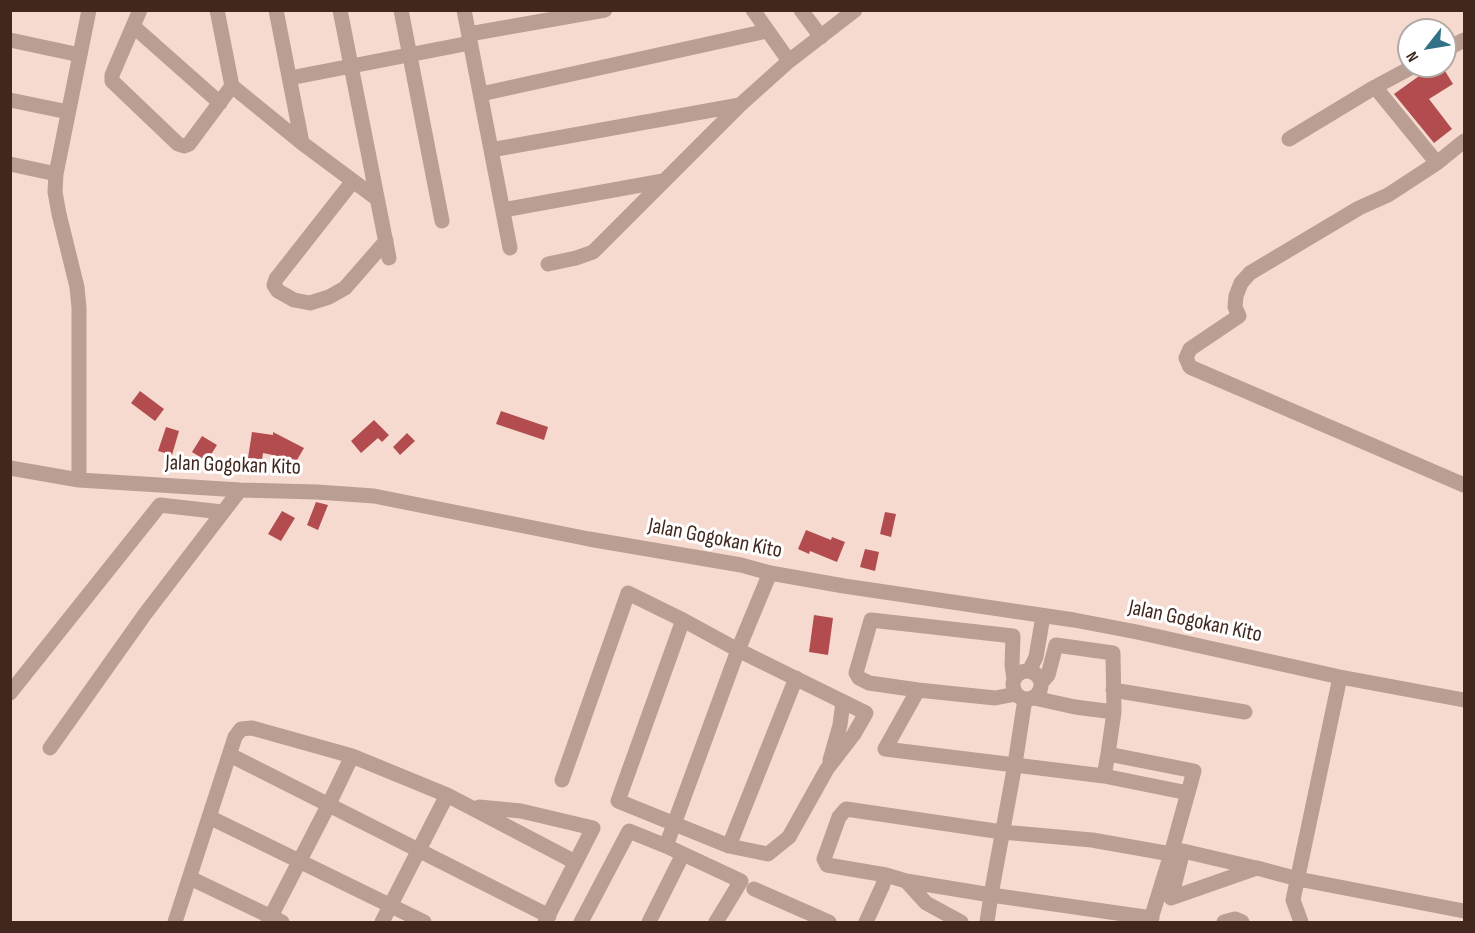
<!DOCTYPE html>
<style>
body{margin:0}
#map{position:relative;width:1475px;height:933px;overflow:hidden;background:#f6dad0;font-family:"Sofia Sans Condensed",sans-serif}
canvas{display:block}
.frame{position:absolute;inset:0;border:12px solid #41271e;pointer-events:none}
.north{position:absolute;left:1397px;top:18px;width:60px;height:60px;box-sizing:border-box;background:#fff;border:2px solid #b3a9a5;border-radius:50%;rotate:239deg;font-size:16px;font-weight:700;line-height:24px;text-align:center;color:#41271e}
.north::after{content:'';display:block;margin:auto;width:21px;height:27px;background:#327286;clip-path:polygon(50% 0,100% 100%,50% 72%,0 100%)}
</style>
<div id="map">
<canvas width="1475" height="933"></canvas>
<div class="frame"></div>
<div class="north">N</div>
</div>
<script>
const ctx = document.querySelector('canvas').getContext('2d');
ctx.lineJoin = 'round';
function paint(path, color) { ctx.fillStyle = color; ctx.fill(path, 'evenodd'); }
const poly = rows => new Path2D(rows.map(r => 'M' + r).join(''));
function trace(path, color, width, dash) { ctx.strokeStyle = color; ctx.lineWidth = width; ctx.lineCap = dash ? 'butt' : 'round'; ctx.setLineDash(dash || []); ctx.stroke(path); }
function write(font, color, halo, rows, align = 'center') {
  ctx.font = font + ' "Sofia Sans Condensed",sans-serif'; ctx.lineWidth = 6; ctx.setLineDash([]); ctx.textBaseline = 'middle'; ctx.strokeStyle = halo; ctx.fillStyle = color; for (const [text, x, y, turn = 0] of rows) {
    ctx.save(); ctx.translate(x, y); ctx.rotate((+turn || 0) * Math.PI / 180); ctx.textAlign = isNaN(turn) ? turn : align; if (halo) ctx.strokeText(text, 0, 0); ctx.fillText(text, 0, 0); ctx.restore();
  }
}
paint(poly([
 [1433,66,1442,66,1453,84,1429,99,1452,129,1434,143,1394,94],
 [140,391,164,409,155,421,131,403],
 [501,411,548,427,544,440,496,424],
 [374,420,389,435,382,442,378,438,361,453,351,441],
 [166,427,179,431,172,455,158,451],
 [252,432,273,435,273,432,304,448,297,460,263,453,262,460,248,458],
 [407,433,415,441,400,455,393,447],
 [202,436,217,445,207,461,192,452],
 [316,502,328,505,318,530,307,525],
 [282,511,295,518,281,541,268,534],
 [885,512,896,514,891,537,880,534],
 [806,530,831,540,832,537,845,542,837,562,810,551,809,554,798,549],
 [865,549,879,552,875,571,860,567],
 [814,615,833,618,828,655,809,652]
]), '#b24c4e');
trace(poly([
 [140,10,112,75,112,81,178,144,184,146,189,144,232,86,217,10],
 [276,10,302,143],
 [340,10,389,258],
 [401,10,442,221],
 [464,10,510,248],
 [753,10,789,61],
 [801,10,821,37],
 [133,26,220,103],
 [469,34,605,10],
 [10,40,80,55],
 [1445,50,1464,40],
 [290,78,470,43],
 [232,86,302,143,376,198],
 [1375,87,1437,163,1464,141],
 [481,94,767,31],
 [10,100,68,112],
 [1289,139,1375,87,1414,66],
 [491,150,740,105],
 [1437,163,1388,195,1359,208,1250,273,1241,283,1236,296,1235,307,1239,316,1190,349,1186,358,1190,367,1464,485],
 [10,164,56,174],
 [353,181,276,279,274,285,278,291,294,300,310,303,329,297,345,288,386,241],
 [503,210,663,181],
 [548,264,576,258,593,252,740,105,789,61,855,10],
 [10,468,79,480,240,490,317,492,374,496,589,539,741,565,770,573,844,586,1074,620,1137,632,1340,677,1464,700],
 [79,480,79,308,77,287,59,214,55,192,56,174,89,10],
 '1013 685a14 14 0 1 1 28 0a14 14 0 1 1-28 0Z',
 [1029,671,1036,657,1043,616],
 [1014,679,1012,665,1013,636,871,620,856,673,859,678,869,683,918,690,995,698,1016,694],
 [918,690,885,749,1104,776,1108,754,1114,712,1113,653,1056,645,1048,675,1041,683],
 [1113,690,1245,712],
 [10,693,160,505,222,512],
 [1034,698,1075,707,1114,712],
 [50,748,145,614,240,490],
 [1108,754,1194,771,1171,854,1150,922],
 [230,755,549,916],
 [830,760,840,725,843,702],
 [1104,776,1188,793],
 [562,780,628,593,683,620,618,801,729,846,768,854,789,837,827,769,854,734,866,713,738,650,683,620],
 [479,807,521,811,593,828,545,922],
 [209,817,424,922],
 [666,846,741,881,716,922],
 [729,846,796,678],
 [886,875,827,865,824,859,839,817,846,809,1002,832,1092,840,1171,854],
 [190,878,282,922],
 [906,881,926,903,961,922],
 [754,889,829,922],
 [1171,898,1257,868,1298,879,1464,911],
 [1171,898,1183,851,1256,868],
 [175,922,235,737,241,729,252,728,352,756,447,795,575,862],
 [268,922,329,804,352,756],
 [382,922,447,795],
 [581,922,629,831,666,846,738,650,770,573],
 [649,922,683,854],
 [866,922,882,887,886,875,906,881,991,895,1015,764,1025,699],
 [987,922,991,895,1152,918],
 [1224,922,1235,919,1242,922],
 [1301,922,1293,900,1340,677]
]), '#ba9d93', 15);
write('22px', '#41271e', '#fff', [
 ["Jalan Gogokan Kito",233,466,2],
 ["Jalan Gogokan Kito",715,539,11],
 ["Jalan Gogokan Kito",1195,622,12]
]);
</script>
